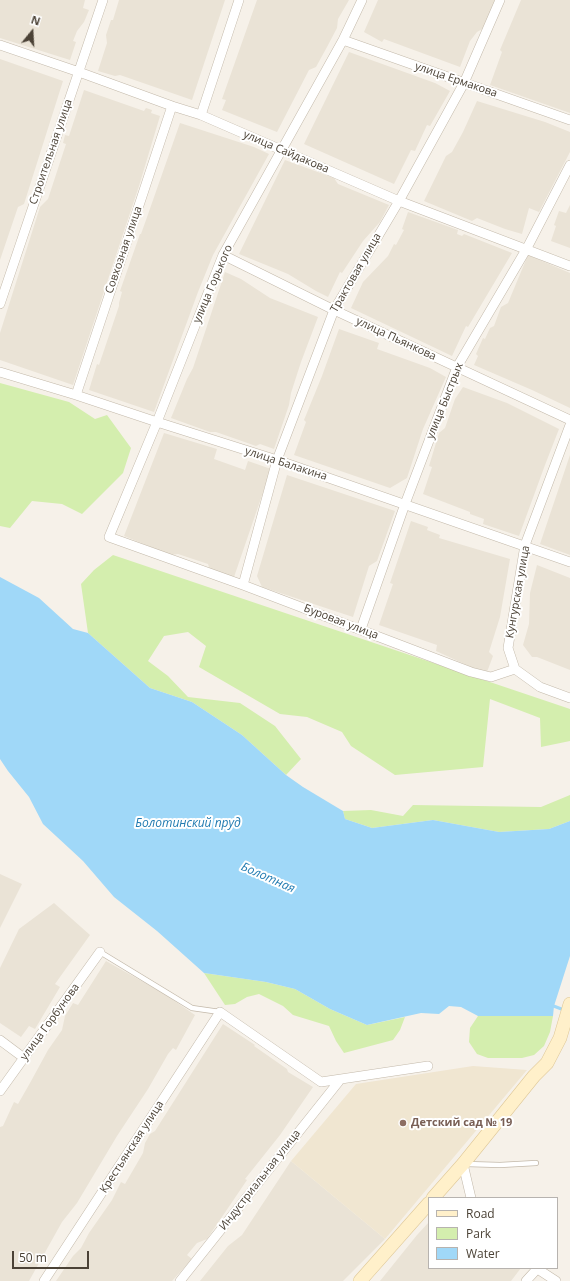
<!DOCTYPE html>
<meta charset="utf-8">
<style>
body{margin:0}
#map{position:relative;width:570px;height:1281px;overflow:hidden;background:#f6f1e9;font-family:"Open Sans",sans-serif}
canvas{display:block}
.legend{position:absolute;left:428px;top:1197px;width:130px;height:72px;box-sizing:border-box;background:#fff;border:1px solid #b7b3af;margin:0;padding:5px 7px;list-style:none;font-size:12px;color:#4b4236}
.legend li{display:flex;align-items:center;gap:8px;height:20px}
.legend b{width:20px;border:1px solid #b7b3af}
.north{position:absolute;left:12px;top:12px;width:40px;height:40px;-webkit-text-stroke:3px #fff;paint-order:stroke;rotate:18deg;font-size:11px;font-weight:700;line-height:16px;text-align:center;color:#4b4236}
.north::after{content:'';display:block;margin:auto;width:14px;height:18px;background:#4b4236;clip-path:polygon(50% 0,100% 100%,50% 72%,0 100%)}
.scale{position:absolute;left:12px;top:1251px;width:77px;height:18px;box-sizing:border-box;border:2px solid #4b4236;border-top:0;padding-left:5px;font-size:12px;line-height:14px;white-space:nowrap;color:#4b4236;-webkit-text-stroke:3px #fff;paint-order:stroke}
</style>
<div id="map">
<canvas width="570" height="1281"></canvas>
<ul class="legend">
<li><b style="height:5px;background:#fff0ca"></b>Road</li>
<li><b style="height:11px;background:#d4eeae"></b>Park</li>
<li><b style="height:11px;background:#a0d8f8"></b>Water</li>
</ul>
<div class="north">N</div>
<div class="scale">50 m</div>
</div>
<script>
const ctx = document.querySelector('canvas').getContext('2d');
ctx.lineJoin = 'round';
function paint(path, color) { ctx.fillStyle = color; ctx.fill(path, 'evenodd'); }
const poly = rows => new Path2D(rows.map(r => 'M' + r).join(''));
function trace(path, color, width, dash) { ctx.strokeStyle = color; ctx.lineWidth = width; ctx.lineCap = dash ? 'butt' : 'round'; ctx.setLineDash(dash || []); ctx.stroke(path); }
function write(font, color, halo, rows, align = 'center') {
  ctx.font = font + ' "Open Sans",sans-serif'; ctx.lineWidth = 4; ctx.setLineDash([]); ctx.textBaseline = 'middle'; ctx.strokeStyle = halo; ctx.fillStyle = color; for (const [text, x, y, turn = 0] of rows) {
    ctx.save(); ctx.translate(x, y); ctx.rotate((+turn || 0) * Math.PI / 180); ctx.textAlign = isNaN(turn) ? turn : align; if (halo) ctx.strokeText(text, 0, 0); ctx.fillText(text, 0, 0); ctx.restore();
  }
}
paint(poly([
 [0,0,85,0,83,8,89,10,84,22,77,31,73,41,76,42,70,60,0,38],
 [119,0,225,0,192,100,120,75,115,76,98,71,107,43,106,35,111,20,113,20],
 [257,0,349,0,338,19,337,28,327,47,316,67,309,70,277,132,222,110,226,100,222,99],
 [378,0,495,0,484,28,477,32,470,41,460,67,384,39,382,42,364,32],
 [521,0,570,0,570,113,490,85,502,52,500,50],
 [349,52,435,83,450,91,430,126,427,125,415,151,411,150,394,184,304,144],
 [0,59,63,81,24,204,18,207,0,260],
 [84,90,144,111,146,108,152,110,151,113,160,116,139,186,73,385,0,360,0,333,40,207,48,199,66,144,63,143,65,135,69,136],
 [477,101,545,122,570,132,570,152,539,212,529,208,522,234,505,229,477,218,472,221,424,201,446,156,452,152,463,132],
 [180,123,254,147,269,154,213,255,198,292,154,412,89,390,97,364,99,365,119,306,119,303,122,292,120,291,140,234,141,234,146,220],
 [285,160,334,178,338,184,389,205,380,222,363,241,342,273,340,272,328,297,316,291,288,274,239,254],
 [570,205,570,248,551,241,556,226,554,225,559,211,566,213],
 [408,212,458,230,457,234,462,236,464,234,512,253,468,327,466,326,452,356,351,308,363,282,388,256,394,244,396,245,404,230,402,229],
 [528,255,570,273,570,408,532,390,474,365,478,356,476,354,483,338,485,339,490,328,494,326,501,307,508,303],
 [225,272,241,279,270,298,318,317,301,362,291,393,289,405,274,449,260,444,256,446,216,432,210,432,171,418,187,379,193,368],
 [339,329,379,343,377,349,430,368,446,377,423,429,407,478,390,488,294,455,306,422,304,420,322,376],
 [463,387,507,403,559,429,545,465,519,536,483,524,484,519,470,514,470,512,423,494,432,467,429,466,439,433,445,428,455,399],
 [164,433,217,449,214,459,245,470,248,461,271,469,234,577,210,570,208,564,178,554,170,555,124,536],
 [570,455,570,555,540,544],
 [287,475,395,511,377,561,369,566,353,617,262,587,257,576],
 [411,521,428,527,427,530,440,535,439,538,510,559,500,617,489,652,493,656,487,672,473,668,436,651,437,645,379,625,393,584,390,583],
 [537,565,570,578,570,670,537,657,532,657,523,645,529,624,530,593],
 [0,874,22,884,0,928],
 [54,903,90,935,55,984,60,987,35,1029,29,1026,21,1037,0,1023,0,968,19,929],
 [106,961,163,993,195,1015,176,1050,173,1048,168,1054,148,1089,117,1136,77,1203,62,1222,29,1281,0,1281,0,1127,3,1126,14,1102,18,1104,30,1083,48,1050,62,1030,65,1016,73,1003,78,1005],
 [223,1024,255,1045,254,1046,287,1069,288,1072,313,1087,280,1135,245,1179,247,1180,207,1239,197,1243,187,1255,192,1259,172,1281,56,1281,73,1256,81,1248,89,1233,112,1200,121,1182,125,1184,143,1153,145,1143,150,1134,155,1131],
 [291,1161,385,1239,343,1281,200,1281,228,1246,242,1235],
 [429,1222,429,1268,521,1268,511,1281,380,1281,417,1235]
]), '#eae3d6');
paint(poly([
 [473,1066,527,1070,385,1239,291,1161,356,1084]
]), '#f0e6d1');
paint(poly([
 [0,383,69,402,95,419,107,415,131,448,123,473,82,514,62,504,32,501,10,528,0,526],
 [113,555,570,709,570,741,541,747,540,718,490,699,483,767,395,775,351,746,342,732,307,717,280,714,199,667,206,646,188,632,164,636,148,661,168,676,188,697,240,703,275,726,301,759,286,775,242,735,192,702,150,688,88,633,81,584,94,570],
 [570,795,570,821,549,829,499,832,433,820,372,828,345,819,343,811,371,810,403,816,413,805,541,807],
 [204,973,266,982,295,989,330,1009,367,1025,405,1017,400,1030,393,1040,344,1053,336,1041,329,1026,293,1015,283,1006,259,994,247,997,235,1004,225,1005],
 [478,1016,553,1016,550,1032,544,1046,534,1055,522,1058,488,1058,477,1054,469,1042,470,1028]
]), '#d4eeae');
paint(poly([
 [0,577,39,598,73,629,88,633,150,688,192,702,242,735,286,775,303,787,343,811,345,819,372,828,433,820,499,832,549,829,570,821,570,956,554,1006,553,1016,478,1016,461,1007,449,1006,439,1014,421,1013,367,1025,330,1009,295,989,266,982,204,973,157,931,114,897,83,861,43,824,29,797,8,771,0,759]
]), '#a0d8f8');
trace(poly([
 [551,1005,564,1010]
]), '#a0d8f8', 3);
const lane = poly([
 [100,952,192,1008,220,1012],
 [466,1164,500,1165,536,1163]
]);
const street = poly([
 [362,0,343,40,223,255,157,422,109,537,243,585,471,672,491,677,515,669,540,687,570,698],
 [343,40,570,120],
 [0,45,79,72,172,106,201,115,399,201,570,266],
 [201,115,239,0],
 [223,255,334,310,570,420],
 [0,304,103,0],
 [0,372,76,395,157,422,277,460,570,562],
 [76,395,172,106],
 [243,585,277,460,334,310,399,201,464,83,500,0],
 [361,629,405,504,457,367,527,248,570,165],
 [515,669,508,648,525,545,570,425],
 [0,1040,24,1058],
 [0,1091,100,952],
 [463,1164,471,1198],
 [536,1268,556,1281],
 [44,1281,220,1012,321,1082,428,1066],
 [180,1281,340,1080],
 [526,1281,537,1269]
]);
const secondary = poly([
 [433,1198,463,1164,534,1076,547,1063,560,1038,570,1004],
 [360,1281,429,1203]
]);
trace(lane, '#c3b9aa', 6);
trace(street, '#c3b9aa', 10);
trace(secondary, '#dec796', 14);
trace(lane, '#fff', 4.5);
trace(street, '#fff', 9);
trace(secondary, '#fff0ca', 13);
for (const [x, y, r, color] of [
 [403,1123,4,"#8d6e63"]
]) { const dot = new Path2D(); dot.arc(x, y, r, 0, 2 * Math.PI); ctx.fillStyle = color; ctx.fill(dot); trace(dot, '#fff', 1.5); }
write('11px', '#4b4236', '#fff', [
 ["улица Ермакова",456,80,19],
 ["Строительная улица",51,152,-71],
 ["улица Сайдакова",286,152,23],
 ["Совхозная улица",124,250,-71],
 ["Трактовая улица",356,273,-60],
 ["улица Горького",213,284,-67],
 ["улица Пьянкова",396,339,25],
 ["улица Быстрых",445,401,-68],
 ["улица Балакина",286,464,18],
 ["Кунгурская улица",518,592,-80],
 ["Буровая улица",341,622,21],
 ["улица Горбунова",50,1022,-54],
 ["Крестьянская улица",132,1147,-57],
 ["Индустриальная улица",260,1180,-52]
]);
write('bold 11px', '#785e54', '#fff', [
 ["Детский сад № 19",411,1123]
], 'left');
write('italic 12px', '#217bb1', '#fff', [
 ["Болотинский пруд",188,824],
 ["Болотная",268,878,24]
]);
</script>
